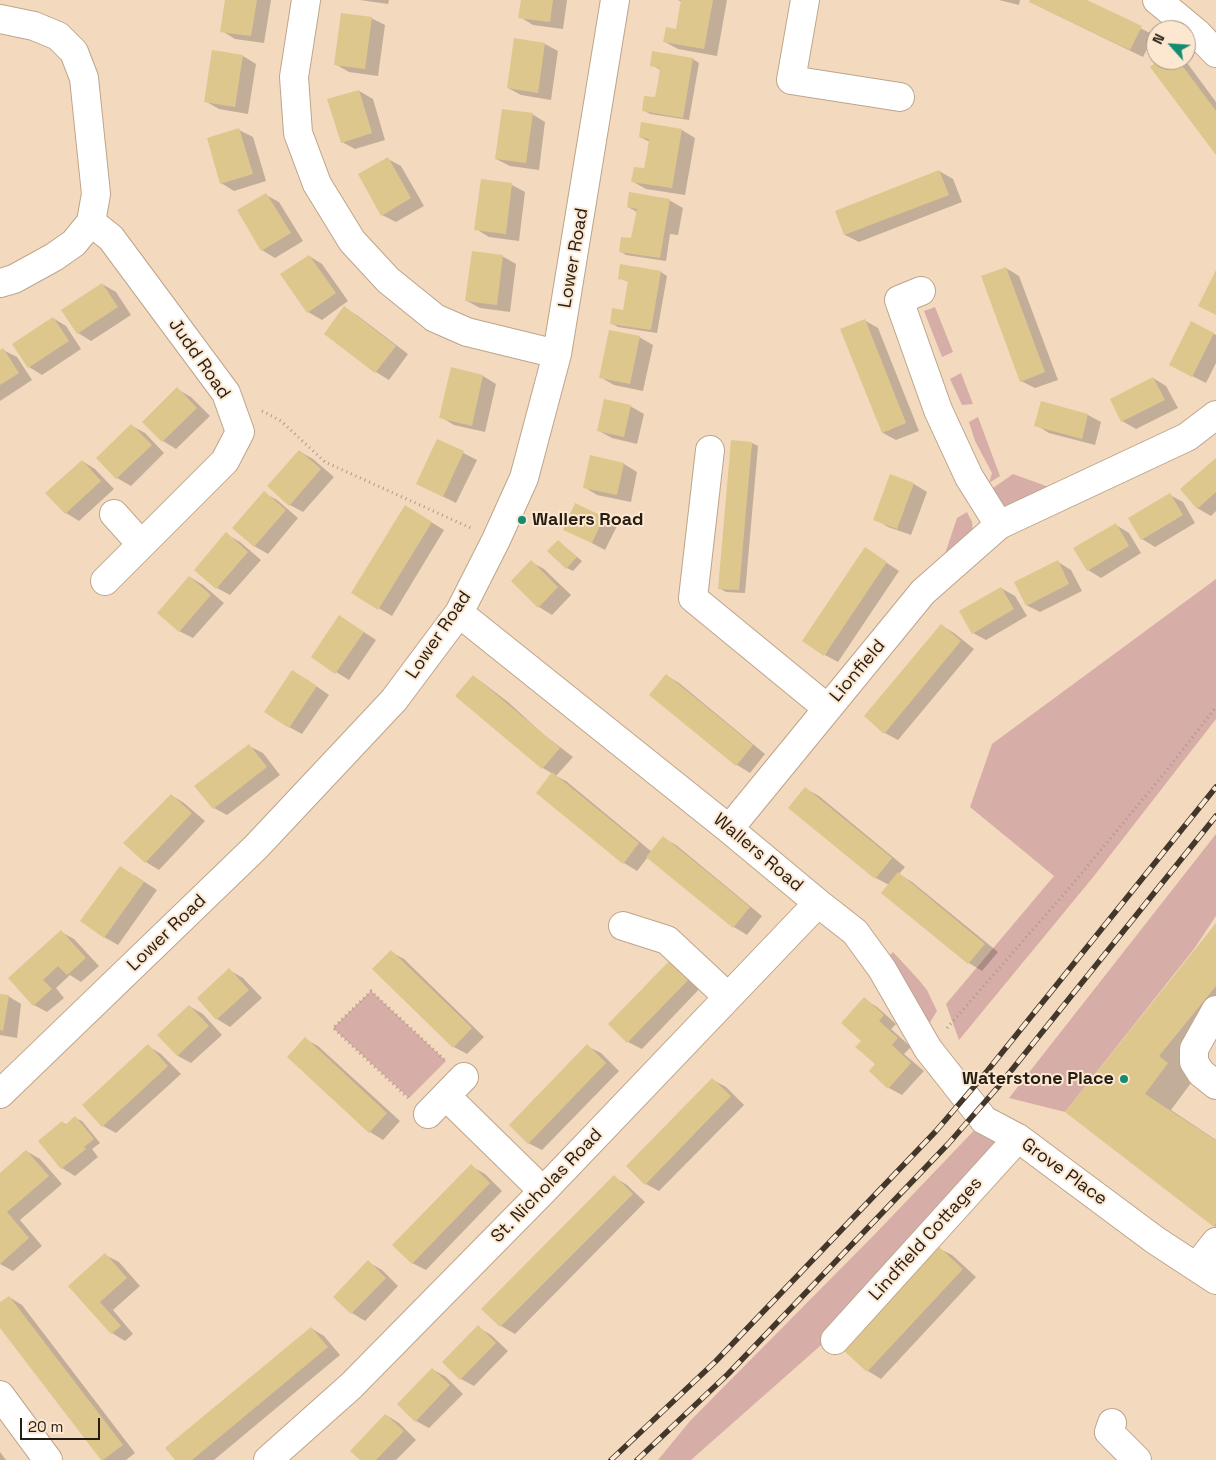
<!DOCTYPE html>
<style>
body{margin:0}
#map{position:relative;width:1216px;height:1460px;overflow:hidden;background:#f3d9be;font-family:"Space Grotesk",sans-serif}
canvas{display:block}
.north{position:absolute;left:1146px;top:20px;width:50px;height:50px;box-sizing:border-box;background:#fce7d1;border:1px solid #a69685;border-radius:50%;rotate:296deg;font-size:14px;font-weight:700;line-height:20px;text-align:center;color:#251c12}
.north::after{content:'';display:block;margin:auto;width:18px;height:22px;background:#148c6f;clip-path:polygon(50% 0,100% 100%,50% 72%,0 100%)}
.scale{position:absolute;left:20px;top:1418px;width:80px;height:22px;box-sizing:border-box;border:2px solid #251c12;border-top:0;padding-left:6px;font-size:15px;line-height:18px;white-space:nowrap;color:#251c12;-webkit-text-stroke:4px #fce7d1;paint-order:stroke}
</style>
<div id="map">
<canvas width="1216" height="1460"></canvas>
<div class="north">N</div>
<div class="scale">20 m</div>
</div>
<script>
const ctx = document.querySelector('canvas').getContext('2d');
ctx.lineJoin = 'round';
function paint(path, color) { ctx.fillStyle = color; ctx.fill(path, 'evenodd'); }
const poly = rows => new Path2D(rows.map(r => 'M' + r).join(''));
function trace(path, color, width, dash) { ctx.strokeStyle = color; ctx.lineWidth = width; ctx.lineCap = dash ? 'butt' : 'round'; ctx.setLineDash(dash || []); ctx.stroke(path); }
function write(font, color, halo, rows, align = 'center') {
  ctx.font = font + ' "Space Grotesk",sans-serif'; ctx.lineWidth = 4; ctx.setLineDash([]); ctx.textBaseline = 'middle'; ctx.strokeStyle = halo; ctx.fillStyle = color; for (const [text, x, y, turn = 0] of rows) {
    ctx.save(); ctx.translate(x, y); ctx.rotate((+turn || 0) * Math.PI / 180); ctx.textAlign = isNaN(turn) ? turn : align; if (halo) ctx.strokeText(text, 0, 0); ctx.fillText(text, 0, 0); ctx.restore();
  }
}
paint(poly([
 [935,307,953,352,942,357,924,311],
 [961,373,973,404,962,405,950,379],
 [978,417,1000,476,989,483,992,473,975,441,969,422],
 [1013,474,1049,487,1005,507,999,505,990,497,993,488],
 [967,512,972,522,973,533,943,560,957,518],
 [1216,579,1216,719,1094,876,959,1040,946,1004,1054,876,970,807,992,744],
 [1216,834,1216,916,1194,949,1065,1112,1009,1098],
 [893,952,918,979,927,990,937,1011,926,1029,890,955],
 [371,991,446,1061,409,1098,333,1028],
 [984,1120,1018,1138,837,1331,691,1460,658,1460,690,1421,876,1233]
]), '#d7ada7');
paint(poly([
 [226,0,271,0,264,43,235,39,222,31],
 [360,0,389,0,388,4],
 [522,0,567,0,563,29,533,25,520,17],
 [678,0,727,0,717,56,678,49,665,42,677,30,682,2],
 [999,0,1020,0,1019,5],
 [1031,0,1084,0,1154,35,1143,57,1044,9,1030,1],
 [371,18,385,25,378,76,349,72,335,64],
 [515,40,545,44,558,51,551,100,521,95,508,88],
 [243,56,256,64,248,114,219,109,205,101],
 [693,59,699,63,689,120,650,114,643,110,656,99,661,70,651,65],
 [1161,60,1185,60,1216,102,1216,153],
 [359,91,373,99,385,140,355,149,342,142],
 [532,114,545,122,539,170,510,166,496,159],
 [239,130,253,137,266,181,234,191,221,183],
 [682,130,695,138,685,195,646,189,632,181,645,170,650,142,640,137],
 [388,159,401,166,424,206,396,222,382,215],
 [939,171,953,179,962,202,859,242,845,235,836,211],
 [512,185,525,192,519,241,489,237,476,229],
 [266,195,279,202,303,241,275,258,262,250,238,211],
 [669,200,683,208,678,235,670,234,666,261,626,255,620,251,632,240,637,212,628,207],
 [309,256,322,264,348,301,322,320,308,312,282,274],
 [502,256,516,264,510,312,480,308,467,301],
 [1006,268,1019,276,1058,380,1035,388,1021,381],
 [661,272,667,276,657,333,618,327,611,323,624,312,629,282,619,278],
 [102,284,116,292,131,315,91,341,78,333],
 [345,308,358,316,408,354,389,380,376,372],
 [53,318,66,326,81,349,42,375,29,367],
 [864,320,878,328,919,431,896,440,883,433],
 [1192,323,1216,335,1216,363,1206,383,1184,372],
 [639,337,653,345,643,391,614,385,600,377],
 [3,350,17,357,32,380,0,401,0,352],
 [452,369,483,376,496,384,485,432,454,425,441,417],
 [1153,378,1166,386,1178,408,1136,429,1122,421],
 [177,389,191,397,210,416,176,449,163,441,144,422],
 [1042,402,1088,415,1101,422,1095,445,1049,433,1036,425],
 [630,406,644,414,637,444,612,438,599,431],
 [132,426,145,433,164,453,131,486,117,478,98,458],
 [438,440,477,460,456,503,418,484],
 [752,443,758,446,745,593,726,592,719,588],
 [299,451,313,459,334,477,303,512,290,505],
 [591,457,624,464,637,472,631,502,597,495,584,487],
 [1216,460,1216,511,1211,516,1197,508],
 [82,461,95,469,114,489,79,521,66,513,47,493],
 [891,476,914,484,927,492,911,535,888,527,875,519],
 [264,493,277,500,298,518,268,554,254,546],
 [1170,495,1183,502,1195,523,1155,547,1142,539],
 [418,514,444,530,392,616,353,593],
 [603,518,617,526,605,550,565,529],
 [1116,525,1129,533,1141,553,1101,578,1088,570],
 [226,534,240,542,261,560,230,595,217,588],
 [558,541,582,561,573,571,567,568],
 [878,557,899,571,838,662,825,655],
 [531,562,544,569,571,595,552,615,539,607,512,581],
 [1058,562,1071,570,1082,591,1040,612,1026,605],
 [190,577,203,585,224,603,193,638,179,631],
 [1001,588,1015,596,1027,616,986,640,973,633],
 [353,625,376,640,349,680,336,672],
 [941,625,954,633,974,649,898,740,885,733],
 [666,675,679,683,765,754,750,773,737,765,651,694],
 [306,679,329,695,302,734,289,727],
 [479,680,508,702,543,734,573,757,556,776,566,781,652,852,663,838,676,845,762,916,747,935,734,927,648,857,637,871,624,863,553,774,543,768,457,696],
 [249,746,263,753,280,775,227,815,214,808],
 [806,789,819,796,905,867,899,874,912,882,998,952,982,971,969,963,883,893,889,885,876,878,790,807],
 [171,795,184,803,205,821,159,870,146,862],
 [134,875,157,890,118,945,104,937],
 [1216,925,1216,1033,1194,1079,1171,1110,1216,1140,1216,1227,1067,1112],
 [61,932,74,939,99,966,81,982,70,975,56,988,64,998,47,1012,34,1005,10,978],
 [391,952,404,959,484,1037,467,1054,454,1047],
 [674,958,705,983,642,1049,628,1042,610,1024],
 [229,970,243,978,262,998,230,1027,217,1019,198,999],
 [0,995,8,996,21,1004,17,1038,0,1035],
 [864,999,877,1007,896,1024,891,1029,911,1047,904,1054,924,1071,902,1095,889,1088,862,1041],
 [189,1006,203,1014,222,1035,191,1063,178,1056],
 [305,1039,318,1046,400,1121,383,1140,370,1132],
 [148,1046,161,1054,181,1074,116,1133,103,1126],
 [587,1046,601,1053,619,1071,542,1150,528,1143],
 [713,1080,726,1087,744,1105,659,1191,646,1184],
 [75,1118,82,1121,100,1143,92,1149,98,1157,75,1176,62,1168,40,1142,62,1122,67,1125],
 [26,1151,40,1159,62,1184,20,1220,42,1246,13,1271,0,1264,0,1174],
 [471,1166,485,1174,502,1191,426,1270,412,1263],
 [614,1177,627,1185,645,1202,515,1334,501,1326,483,1309],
 [938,1248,952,1255,976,1277,881,1379,868,1371,844,1349],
 [105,1255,119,1262,140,1286,113,1310,133,1334,125,1341,112,1333,70,1286],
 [368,1262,382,1270,398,1286,365,1321,352,1313],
 [9,1297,22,1305,135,1453,126,1460,102,1460,0,1326,0,1304],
 [478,1327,491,1335,508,1351,474,1386,461,1379],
 [311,1328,324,1336,340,1355,214,1460,176,1460],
 [432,1369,446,1377,463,1394,429,1428,416,1421],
 [386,1415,399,1423,416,1440,396,1460,361,1460],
 [0,1452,6,1460,0,1460]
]), '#0003');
paint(poly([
 [225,0,257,0,251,36,220,32],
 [521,0,553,0,550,22,518,18],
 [681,0,713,0,704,49,663,42,666,27,676,29],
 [1030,0,1087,0,1142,26,1130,50,1029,2],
 [341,13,372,17,365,69,334,65],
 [514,38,545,43,538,93,507,88],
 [212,50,243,55,235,107,204,102],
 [652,51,693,58,683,118,642,111,644,96,655,97,658,82,660,68,650,66],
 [1159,60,1178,60,1216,111,1216,155,1150,67],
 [359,90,372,133,341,143,327,99],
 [502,109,533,113,526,163,495,159],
 [641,122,682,129,672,188,631,182,634,167,644,168,647,153,649,139,639,137],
 [239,128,253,174,220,184,207,138],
 [388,157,411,198,381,216,358,174],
 [939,170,949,195,844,235,835,211],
 [481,179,512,183,506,234,474,230],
 [629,192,670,199,660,258,619,252,621,237,631,238,637,209,627,207],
 [266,193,291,233,261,251,237,210],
 [472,251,503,255,497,305,465,301],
 [309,255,336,293,307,313,280,274],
 [620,264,661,271,651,330,610,324,612,308,623,310,628,281,618,279],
 [1006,267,1045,372,1020,382,981,276],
 [1216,270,1216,315,1198,306],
 [102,283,118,307,77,334,61,310],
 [344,306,396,346,375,373,324,334],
 [53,317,69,341,28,368,12,344],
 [865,319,906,423,882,433,840,329],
 [1191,321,1214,333,1192,377,1169,365],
 [609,330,640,336,630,384,599,378],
 [3,348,19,373,0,385,0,350],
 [451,367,483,375,472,426,439,418],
 [1153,377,1165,400,1121,422,1110,399],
 [177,387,197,408,162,442,142,422],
 [604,399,631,405,624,437,597,431],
 [1041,401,1088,414,1082,439,1034,426],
 [131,424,152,445,116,479,96,458],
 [437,439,464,451,443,497,416,484],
 [731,440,752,442,739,590,718,589],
 [299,450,321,469,289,506,267,486],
 [590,455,624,463,617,495,583,488],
 [1216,458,1216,492,1197,509,1180,489],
 [82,460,101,481,65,514,45,493],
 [890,474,914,483,897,529,873,520],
 [264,491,286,510,254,547,232,528],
 [1170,493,1183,515,1141,540,1128,518],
 [575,503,604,517,592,543,563,530],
 [405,505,432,522,378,610,351,593],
 [1116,523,1129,546,1087,571,1073,548],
 [226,532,248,552,216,589,194,570],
 [558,540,577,557,566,569,547,551],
 [865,547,887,562,824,656,802,641],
 [531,560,558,587,538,608,511,581],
 [1058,560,1069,584,1026,606,1014,582],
 [189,576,211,595,179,632,157,613],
 [1001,587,1014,609,972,634,959,611],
 [339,615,364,632,335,674,311,657],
 [941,624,961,641,884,734,864,716],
 [292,670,317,686,289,728,264,712],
 [666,674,753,745,736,766,649,695],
 [473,675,560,748,542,769,455,696],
 [249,744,267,767,213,809,194,786],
 [552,772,639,843,623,864,536,793],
 [805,787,892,858,875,879,788,808],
 [171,794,192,813,145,863,123,843],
 [663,836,750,907,733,928,646,857],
 [120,866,144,882,104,938,80,921],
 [898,872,985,944,968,964,881,893],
 [1216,923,1216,986,1159,1056,1168,1063,1145,1094,1215,1140,1216,1138,1216,1223,1214,1227,1065,1112],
 [61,930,86,958,67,975,58,966,43,980,52,989,33,1006,8,978],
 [391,950,472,1028,453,1048,372,969],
 [674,956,693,975,627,1043,608,1024],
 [229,968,249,990,216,1020,197,998],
 [0,994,9,995,3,1031,0,1030],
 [864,997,884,1015,879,1021,898,1038,892,1045,911,1063,888,1089,869,1071,875,1064,855,1047,861,1041,841,1023],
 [189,1005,209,1026,177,1056,157,1035],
 [305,1037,387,1113,369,1133,287,1057],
 [148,1044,168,1066,102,1127,82,1105],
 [587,1044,606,1063,528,1144,509,1125],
 [712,1078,731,1096,645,1185,626,1166],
 [75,1116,94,1139,84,1147,86,1149,61,1169,38,1141,62,1121,65,1125],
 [26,1150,49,1176,7,1212,29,1238,0,1264,0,1173],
 [471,1164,490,1183,412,1264,392,1245],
 [614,1175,633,1194,500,1327,481,1309],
 [938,1246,963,1269,867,1372,842,1349],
 [105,1253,127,1278,100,1302,121,1326,111,1334,68,1286],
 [368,1260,386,1278,351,1314,333,1297],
 [9,1296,123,1445,103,1460,101,1460,0,1328,0,1302],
 [478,1325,496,1343,460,1380,442,1362],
 [311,1327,328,1347,192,1460,175,1460,165,1448],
 [432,1368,450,1385,415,1422,397,1404],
 [385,1414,404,1431,376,1460,360,1460,350,1451]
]), '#dec78d');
const minor = poly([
 [306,0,294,77,298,133,317,184,352,241,388,280,435,318,467,332,557,354],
 [805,0,791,80,900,97],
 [1157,0,1197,33,1216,53],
 [0,19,34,26,58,36,74,52,84,78,96,194,91,222,74,243,54,257,14,279,0,283],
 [91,222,111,238,226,393,240,432,225,461,105,581],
 [921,291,899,300,938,410,969,477,999,525],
 [710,450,693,598,827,708],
 [114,514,141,544],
 [459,613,729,829,818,903,855,932,882,969,928,1049,984,1120,1018,1138,1155,1240,1216,1280],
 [729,829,923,592,999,525,1187,437,1216,415],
 [623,926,667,940,728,997],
 [1216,1010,1194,1049,1194,1062,1201,1073,1216,1085],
 [0,1094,256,847,394,700,459,613,496,540,524,478,557,354,615,0],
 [446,1096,543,1191],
 [428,1114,464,1077],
 [1197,1266,1216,1242],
 [835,1340,1018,1138],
 [0,1395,48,1460],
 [1112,1423,1109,1432,1137,1460],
 [268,1460,351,1386,543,1191,818,903]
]);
trace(minor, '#bda58b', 30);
trace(poly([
 [262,411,281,421,325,462,473,529],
 [947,1028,1071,886,1167,770,1216,707],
 [408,1098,333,1028,371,991,445,1060]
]), '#ad9984', 3, [1, 4]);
trace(minor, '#fff', 28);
const rail = poly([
 [611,1460,716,1361,936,1131,984,1075,1216,787],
 [637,1460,728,1374,949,1143,998,1087,1216,816]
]);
trace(rail, '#42372a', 5.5);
trace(rail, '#fce7d1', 4, [11]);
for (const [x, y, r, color] of [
 [522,520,5,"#148c6f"],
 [1124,1079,5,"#148c6f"]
]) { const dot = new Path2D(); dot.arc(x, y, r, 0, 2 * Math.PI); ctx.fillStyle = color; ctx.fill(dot); trace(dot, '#fce7d1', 2); }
write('18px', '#251c12', '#fce7d1', [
 ["Lower Road",574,258,-80],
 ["Judd Road",199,359,55],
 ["Lower Road",439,635,-56],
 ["Lionfield",858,671,-50],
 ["Wallers Road",758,853,40],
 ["Lower Road",167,933,-44],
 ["Grove Place",1064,1172,36],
 ["St. Nicholas Road",547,1186,-46],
 ["Lindfield Cottages",926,1239,-48]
]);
write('bold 18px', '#251c12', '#fce7d1', [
 ["Wallers Road",532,520],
 ["Waterstone Place",1114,1079,"right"]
], 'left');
</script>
